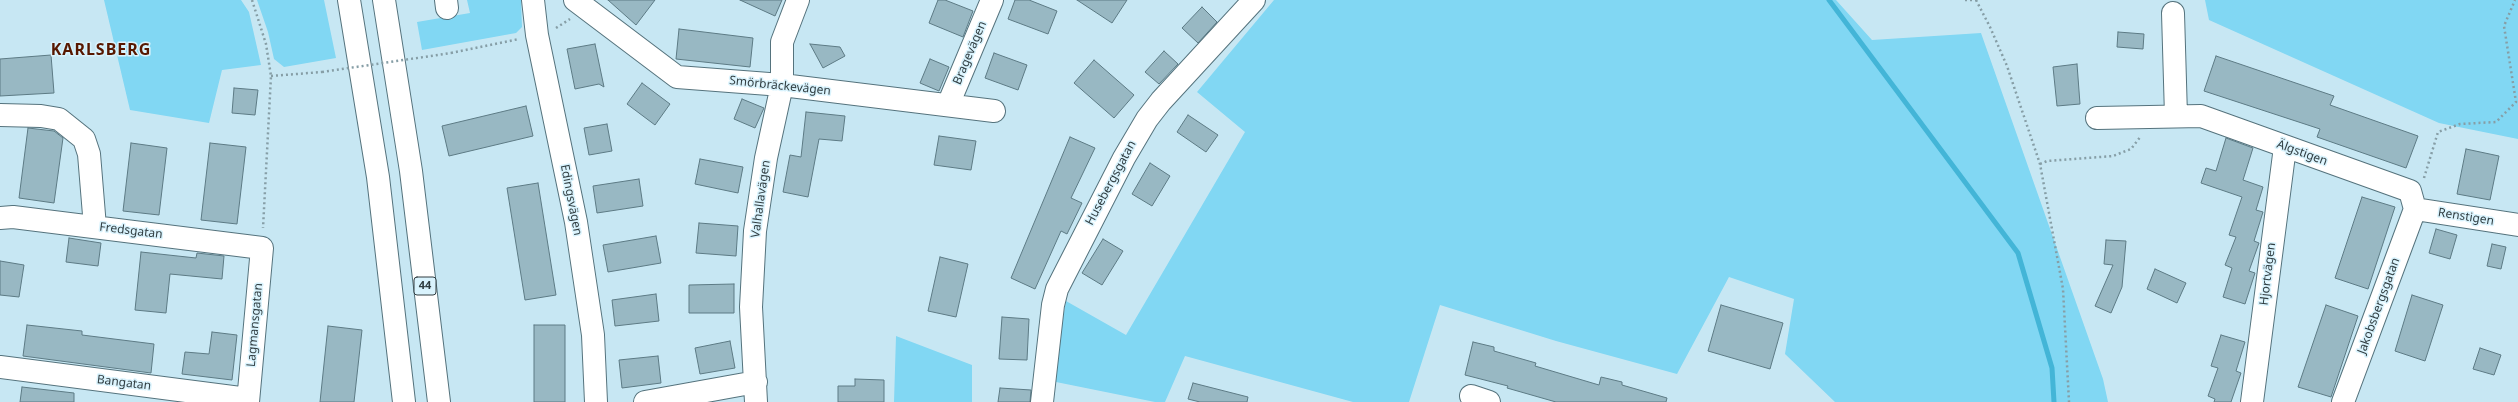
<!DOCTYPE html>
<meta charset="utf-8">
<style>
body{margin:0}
canvas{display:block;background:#c7e7f3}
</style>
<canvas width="2518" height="402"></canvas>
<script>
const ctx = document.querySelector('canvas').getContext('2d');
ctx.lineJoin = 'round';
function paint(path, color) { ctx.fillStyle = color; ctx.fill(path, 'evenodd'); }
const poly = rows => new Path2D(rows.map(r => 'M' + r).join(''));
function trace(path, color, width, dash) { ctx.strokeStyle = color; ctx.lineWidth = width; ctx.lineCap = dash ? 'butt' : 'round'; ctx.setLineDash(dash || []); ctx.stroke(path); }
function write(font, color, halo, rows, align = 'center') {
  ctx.font = font + ' "Noto Sans",sans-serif'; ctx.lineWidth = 3; ctx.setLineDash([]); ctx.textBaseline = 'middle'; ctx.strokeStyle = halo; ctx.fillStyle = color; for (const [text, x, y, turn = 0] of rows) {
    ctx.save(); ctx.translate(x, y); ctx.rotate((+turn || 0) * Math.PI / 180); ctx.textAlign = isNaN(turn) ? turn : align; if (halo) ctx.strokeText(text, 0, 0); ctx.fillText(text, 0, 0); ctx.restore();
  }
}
paint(poly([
 [104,0,241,0,249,12,261,65,222,70,209,123,130,110],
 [257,0,324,0,336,58,284,67,274,59,268,32],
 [467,0,521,0,522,27,516,33,422,50,417,22,470,13],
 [1274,0,1836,0,1872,40,1981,33,2103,379,2108,402,1835,402,1785,354,1794,299,1729,277,1677,374,1556,341,1440,305,1409,402,1353,402,1185,356,1165,402,1155,402,1056,382,1058,347,1066,301,1126,335,1245,132,1197,92],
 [2205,0,2518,0,2518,139,2439,123,2209,20],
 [896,336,972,365,972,402,894,402]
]), '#81d7f3');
trace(poly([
 [1829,0,2018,253,2052,368,2054,402]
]), '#43b5d7', 5);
const building = poly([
 [608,0,655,0,636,25,608,0],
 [740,0,782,0,775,16,740,0],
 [938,0,945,0,973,11,963,37,929,23,938,0],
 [1015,0,1029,0,1057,11,1048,34,1008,19,1015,0],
 [1077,0,1127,0,1112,23,1077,0],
 [1202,7,1217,22,1198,43,1182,28,1202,7],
 [679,29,753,38,750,67,676,59,679,29],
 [2118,32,2144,34,2143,49,2117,47,2118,32],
 [595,44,604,87,599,84,575,89,567,49,595,44],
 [810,44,840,47,845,56,823,68,810,44],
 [1164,51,1178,64,1159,84,1145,72,1164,51],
 [994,53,1027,65,1018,90,985,78,994,53],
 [51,55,54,93,0,96,0,59,51,55],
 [2216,56,2334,96,2330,105,2418,136,2406,168,2317,137,2320,129,2204,91,2216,56],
 [930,59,949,67,939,91,920,83,930,59],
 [1094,60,1134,95,1114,118,1074,83,1094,60],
 [2077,64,2080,104,2057,106,2053,67,2077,64],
 [642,83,670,104,655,125,627,104,642,83],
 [234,88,258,90,255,115,232,113,234,88],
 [742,99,764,108,755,128,734,119,742,99],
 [526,106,533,136,449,156,442,126,526,106],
 [806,112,845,116,842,141,819,139,808,197,783,192,790,155,801,157,806,112],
 [1188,115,1218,135,1206,152,1177,132,1188,115],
 [607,124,612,151,589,155,584,128,607,124],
 [28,128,54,131,63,138,54,203,19,198,28,128],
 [939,136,976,141,971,170,934,165,939,136],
 [1070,137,1095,148,1071,198,1082,203,1067,234,1061,231,1035,289,1011,278,1070,137],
 [2226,138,2253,148,2243,180,2263,187,2256,210,2263,212,2254,241,2259,243,2249,271,2255,273,2245,304,2223,297,2232,268,2225,265,2236,237,2229,235,2242,197,2201,183,2206,168,2216,171,2226,138],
 [131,143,167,148,159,215,123,211,131,143],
 [210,143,246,147,237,224,201,220,210,143],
 [2466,149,2499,156,2490,200,2457,194,2466,149],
 [700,159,743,167,738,193,695,184,700,159],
 [1150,163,1170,176,1152,206,1132,194,1150,163],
 [639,179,643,206,597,213,593,186,639,179],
 [538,183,556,295,525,300,507,188,538,183],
 [2362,197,2395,207,2368,289,2335,278,2362,197],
 [699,223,738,226,736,256,696,253,699,223],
 [2436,229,2457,235,2450,259,2429,253,2436,229],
 [656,236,661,263,608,272,603,245,656,236],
 [69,238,101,243,98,266,66,262,69,238],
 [1103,239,1123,251,1102,285,1082,273,1103,239],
 [2106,240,2126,241,2122,287,2111,313,2095,306,2113,265,2104,264,2106,240],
 [2492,244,2506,247,2501,269,2487,266,2492,244],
 [141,252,196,258,197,253,224,256,222,279,170,274,166,313,135,310,141,252],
 [940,257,968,264,956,317,928,311,940,257],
 [0,261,24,265,19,297,0,295,0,261],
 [2155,269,2186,283,2177,303,2147,289,2155,269],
 [734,284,734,313,689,313,689,285,734,284],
 [656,294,659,321,615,326,612,300,656,294],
 [2412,295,2443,305,2425,361,2395,351,2412,295],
 [1721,305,1783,323,1770,369,1708,351,1721,305],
 [2326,305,2358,316,2331,397,2298,387,2326,305],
 [1002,317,1029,319,1027,360,999,359,1002,317],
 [27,325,82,331,82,335,154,344,151,373,23,356,27,325],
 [534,325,565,325,565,402,534,402,534,325],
 [328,326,362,330,354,402,320,402,328,326],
 [212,332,237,335,232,380,182,374,185,352,209,354,212,332],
 [2221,335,2245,342,2236,371,2241,373,2231,402,2214,402,2215,399,2208,396,2218,368,2211,366,2221,335],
 [730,341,735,368,700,374,695,348,730,341],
 [1473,342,1494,347,1494,351,1536,363,1535,366,1599,385,1601,377,1622,382,1622,385,1667,398,1666,402,1556,402,1507,388,1508,386,1465,375,1473,342],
 [2480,348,2501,355,2494,375,2473,369,2480,348],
 [658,356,661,383,622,388,619,360,658,356],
 [855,379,884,380,884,402,838,402,838,386,855,386,855,379],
 [1193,383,1248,397,1247,402,1200,402,1188,399,1193,383],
 [22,387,74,393,74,402,20,402,22,387],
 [1000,388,1031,390,1030,402,998,402,1000,388]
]);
paint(building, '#98b8c3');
trace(building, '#5d7b85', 1);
const minor = poly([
 [446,0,447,8],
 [533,0,537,35,576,222,593,335,596,402],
 [575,0,677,77,782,85,994,111],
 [2173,13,2176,116],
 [948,105,992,0],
 [0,115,41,116,59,119,84,139,89,154,95,227],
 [2097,118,2201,116,2410,191,2415,209],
 [2415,209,2518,225],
 [0,218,13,217,262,248,248,402],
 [0,367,248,399],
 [1471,396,1489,402],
 [645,402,756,382],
 [756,402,751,307,755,231,766,158,782,85,782,42,798,0],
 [1042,402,1053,305,1057,289,1124,158,1147,119,1161,101,1254,0],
 [2252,402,2285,147],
 [2343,402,2415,209]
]);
const highway = poly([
 [349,0,378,177,404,402],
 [384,0,411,171,439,402]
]);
trace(minor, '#55737d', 24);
trace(highway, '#55737d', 24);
trace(poly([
 [252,0,266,44,271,76,263,228],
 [1965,0,1976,0],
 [1976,0,1990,27,2007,66,2040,164,2063,289,2069,402],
 [556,28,570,19],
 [451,53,519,39],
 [271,76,322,72],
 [2040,164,2047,161,2113,156,2131,149,2141,136],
 [2424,178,2438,132,2460,124,2496,122,2516,102,2504,26,2515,0]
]), '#869ea6', 2.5, [2, 3]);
trace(minor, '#fff', 22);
trace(highway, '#fff', 22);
trace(poly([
 [322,72,451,53]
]), '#869ea6', 2.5, [2, 3]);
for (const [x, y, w] of [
 [425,286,22]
]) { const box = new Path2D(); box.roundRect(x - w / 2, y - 9, w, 18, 3); ctx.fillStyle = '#d9f3fd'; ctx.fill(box); trace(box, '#303d41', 1); }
write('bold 11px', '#303d41', null, [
 ["44",425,286]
]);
write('12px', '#303d41', '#d9f3fd', [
 ["Bragevägen",970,53,-67],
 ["Smörbräckevägen",780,86,6],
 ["Älgstigen",2302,153,20],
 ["Husebergsgatan",1111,183,-62],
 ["Valhallavägen",761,199,-82],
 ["Edingsvägen",571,200,79],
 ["Renstigen",2466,217,9],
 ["Fredsgatan",131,231,7],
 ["Hjortvägen",2268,274,-83],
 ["Jakobsbergsgatan",2379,306,-70],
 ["Lagmansgatan",255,325,-85],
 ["Bangatan",124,383,7]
]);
ctx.letterSpacing = '1px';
write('bold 16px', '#581800', '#d9f3fd', [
 ["KARLSBERG",101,50]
]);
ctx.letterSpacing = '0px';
</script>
